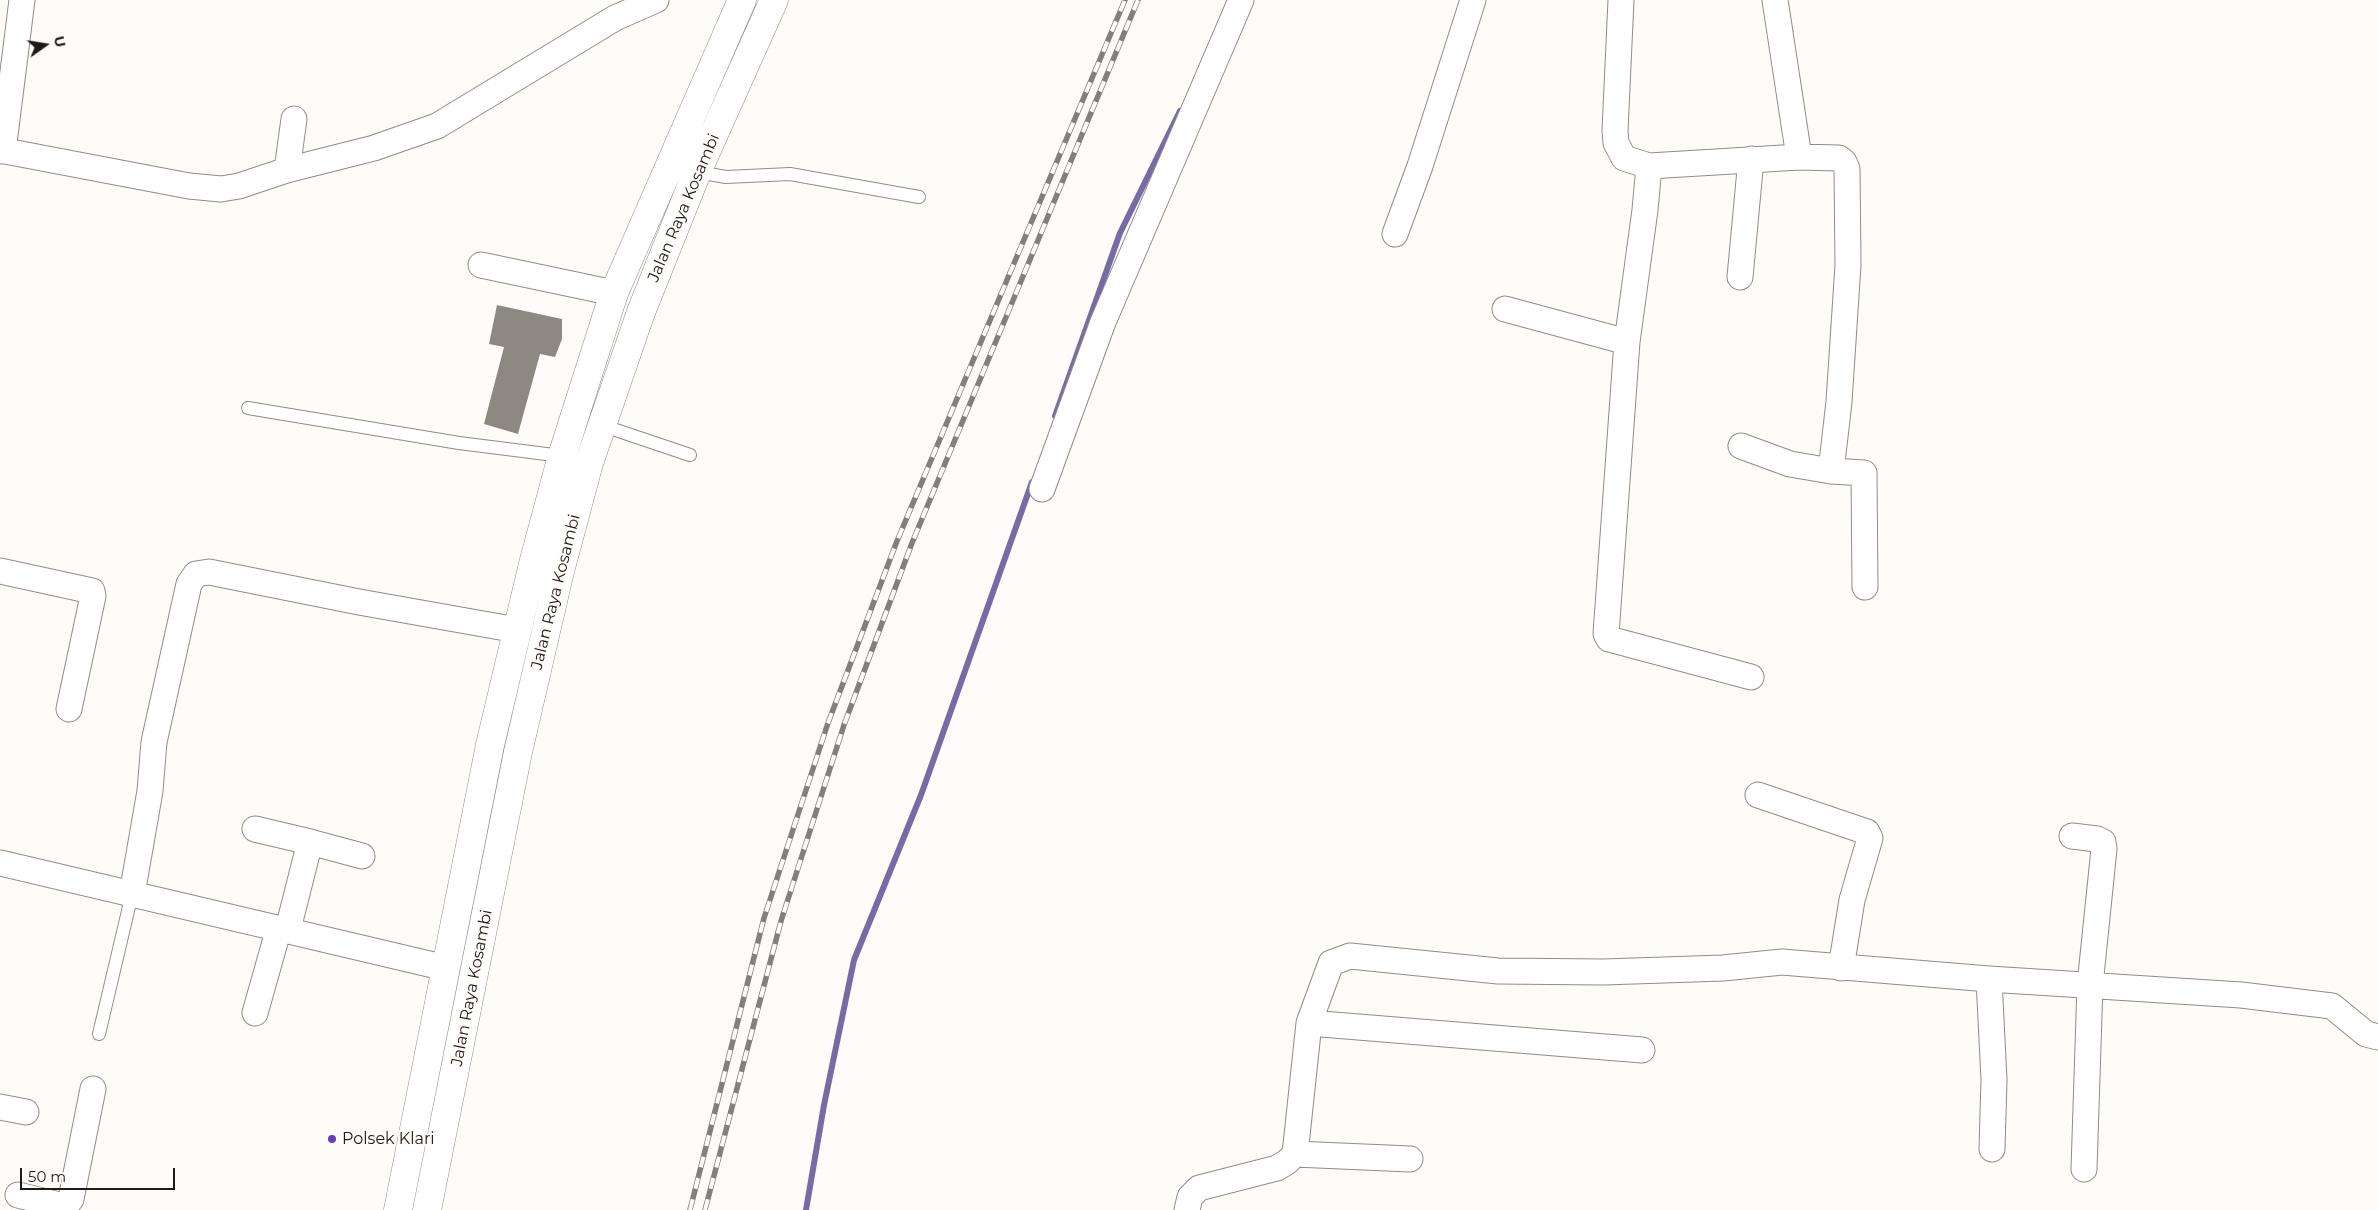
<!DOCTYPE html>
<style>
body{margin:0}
#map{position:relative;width:2378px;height:1210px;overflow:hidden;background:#fefbf9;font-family:Montserrat,sans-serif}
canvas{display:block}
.north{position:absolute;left:20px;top:20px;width:50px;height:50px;-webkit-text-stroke:4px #fefbf9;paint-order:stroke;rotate:77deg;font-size:14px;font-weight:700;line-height:20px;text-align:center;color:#1d1a18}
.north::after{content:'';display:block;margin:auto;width:18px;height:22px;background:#1d1a18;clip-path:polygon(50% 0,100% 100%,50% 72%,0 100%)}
.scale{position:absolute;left:20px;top:1168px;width:155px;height:22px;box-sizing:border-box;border:2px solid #1d1a18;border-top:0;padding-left:6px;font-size:15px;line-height:18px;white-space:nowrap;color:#1d1a18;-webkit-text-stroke:4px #fefbf9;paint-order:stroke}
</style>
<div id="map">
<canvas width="2378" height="1210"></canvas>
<div class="north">U</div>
<div class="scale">50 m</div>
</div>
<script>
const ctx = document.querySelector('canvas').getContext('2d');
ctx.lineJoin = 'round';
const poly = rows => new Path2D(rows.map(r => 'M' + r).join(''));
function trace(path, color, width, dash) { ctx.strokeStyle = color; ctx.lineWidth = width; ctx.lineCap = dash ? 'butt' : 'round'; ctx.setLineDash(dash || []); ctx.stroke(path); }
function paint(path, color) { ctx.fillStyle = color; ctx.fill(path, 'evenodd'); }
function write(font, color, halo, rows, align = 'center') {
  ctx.font = font + ' Montserrat,sans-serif'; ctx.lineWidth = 4.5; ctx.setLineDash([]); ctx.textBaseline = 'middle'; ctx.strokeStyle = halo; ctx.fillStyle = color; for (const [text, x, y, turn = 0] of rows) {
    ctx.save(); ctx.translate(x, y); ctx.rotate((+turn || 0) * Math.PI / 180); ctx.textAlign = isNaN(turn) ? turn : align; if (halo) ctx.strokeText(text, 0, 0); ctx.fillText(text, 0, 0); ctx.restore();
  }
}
trace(poly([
 [1055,416,1120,233,1180,111],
 [806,1210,824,1105,854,960,921,795,1032,482]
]), '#756ca7', 6);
paint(poly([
 [497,305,562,319,562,339,555,357,540,354,518,434,484,424,504,347,489,344]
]), '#8e8883');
const service = poly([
 [697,172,726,177,790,174,919,197],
 [248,408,459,443,562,456],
 [601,425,690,455],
 [99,1034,132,894]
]);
const minor = poly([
 [1621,0,1615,131,1616,143,1624,158,1649,166],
 [1775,0,1799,157],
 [0,150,189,186,221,189,239,186,287,170,374,148,437,126,615,18,656,0],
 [3,151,22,0],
 [287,170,294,119],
 [1395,234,1420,166,1473,0],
 [481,265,614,293],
 [1740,277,1751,159],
 [1505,309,1627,342],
 [1741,446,1790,464,1831,471,1864,473,1865,587],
 [1042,489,1103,322,1241,0],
 [0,571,92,591,93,596,69,709],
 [1751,677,1609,639,1606,634,1627,342,1645,210,1649,166,1799,157,1839,158,1844,162,1847,169,1848,265,1839,402,1831,471],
 [1758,795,1867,832,1870,838,1852,900,1841,968],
 [255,829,310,842,288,929],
 [2072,836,2097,839,2103,842,2104,849,2090,985,2084,1169],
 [310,842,362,856],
 [0,863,446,968],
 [132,894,150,791,154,742,189,584,196,574,209,572,359,602,517,630],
 [1989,979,1994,1080,1992,1149],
 [255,1013,279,928],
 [1309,1023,1642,1050],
 [0,1107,26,1112],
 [1295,1154,1410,1159],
 [18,1195,59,1205,68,1203,71,1199,93,1089],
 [1187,1210,1190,1197,1199,1188,1277,1168,1287,1162,1295,1154,1309,1023,1331,963,1350,956,1498,971,1604,972,1723,968,1782,962,1989,979,2241,995,2332,1006,2366,1034,2378,1037]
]);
const trunk = poly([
 [398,1210,490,745,533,564,562,456,614,293,742,0],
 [427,1210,518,752,560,571,589,463,641,312,697,172,774,0]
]);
trace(service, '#928b87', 14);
trace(minor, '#928b87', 27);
trace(trunk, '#928b87', 29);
trace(service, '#fff', 12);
trace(minor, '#fff', 25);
trace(trunk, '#fff', 28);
const rail = poly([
 [690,1210,764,918,828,723,897,541,1125,0],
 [705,1210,781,921,844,725,912,543,1138,0]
]);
trace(rail, '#827f7d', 5.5);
trace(rail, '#fefbf9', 4, [11]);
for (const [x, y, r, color] of [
 [332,1139,5,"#6041ba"]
]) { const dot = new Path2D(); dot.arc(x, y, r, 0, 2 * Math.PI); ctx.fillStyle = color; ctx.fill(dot); trace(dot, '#fefbf9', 2); }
write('16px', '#1d1a18', '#fefbf9', [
 ["Jalan Raya Kosambi",684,208,-67],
 ["Jalan Raya Kosambi",556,592,-76],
 ["Jalan Raya Kosambi",472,988,-79]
]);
write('16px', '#1d1a18', '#fefbf9', [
 ["Polsek Klari",342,1139]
], 'left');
</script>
